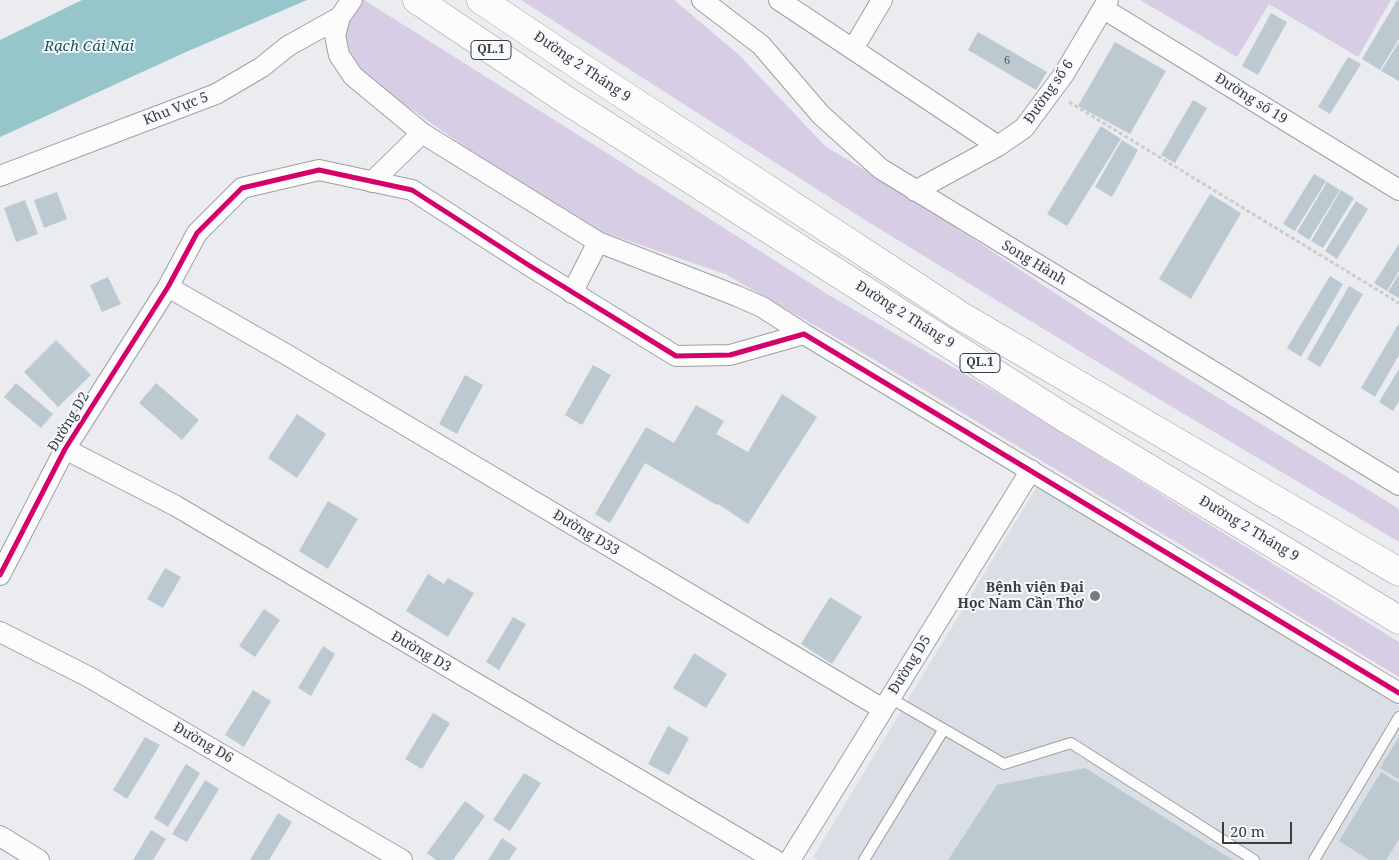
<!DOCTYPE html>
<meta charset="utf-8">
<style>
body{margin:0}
#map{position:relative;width:1399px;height:860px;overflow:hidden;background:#eaecef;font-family:"Noto Serif",serif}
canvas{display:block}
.scale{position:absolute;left:1222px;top:822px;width:70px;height:22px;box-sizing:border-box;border:2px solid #3c3d3e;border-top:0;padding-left:6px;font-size:15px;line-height:18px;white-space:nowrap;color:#3c3d3e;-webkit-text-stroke:4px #f6f9fd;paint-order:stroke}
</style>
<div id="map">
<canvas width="1399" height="860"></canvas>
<div class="scale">20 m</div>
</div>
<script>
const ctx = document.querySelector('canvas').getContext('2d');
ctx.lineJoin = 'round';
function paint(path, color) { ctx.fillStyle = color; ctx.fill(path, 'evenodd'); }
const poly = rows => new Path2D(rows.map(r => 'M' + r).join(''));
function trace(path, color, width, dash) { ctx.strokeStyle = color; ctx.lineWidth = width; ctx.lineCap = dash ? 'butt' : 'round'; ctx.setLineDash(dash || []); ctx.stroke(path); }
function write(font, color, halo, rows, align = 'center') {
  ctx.font = font + ' "Noto Serif",serif'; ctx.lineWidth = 4; ctx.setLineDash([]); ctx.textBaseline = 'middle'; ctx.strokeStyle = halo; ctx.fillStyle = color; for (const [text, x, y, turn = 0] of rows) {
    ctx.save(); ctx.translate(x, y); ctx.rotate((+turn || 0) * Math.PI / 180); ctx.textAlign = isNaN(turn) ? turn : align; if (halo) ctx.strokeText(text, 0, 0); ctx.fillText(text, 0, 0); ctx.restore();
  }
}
paint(poly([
 [1037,486,1399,706,1399,860,818,860,813,857]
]), '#dadfe6');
paint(poly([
 [360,0,364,0,610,155,827,294,1004,397,1399,642,1399,677,870,357,725,274,591,228,471,151,384,90,354,66,345,47,348,21],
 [521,0,674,0,738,54,825,146,911,198,1146,353,1399,509,1399,542,1137,386,865,220],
 [1140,0,1391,0,1358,57,1269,4,1237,57]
]), '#d7cee5');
paint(poly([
 [82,0,307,0,186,52,0,137,0,40]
]), '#96c6cb');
paint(poly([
 [1397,0,1399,1,1399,39,1380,70,1362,59],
 [1271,13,1287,22,1258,75,1242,66],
 [978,32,1047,72,1036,90,968,50],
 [1115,42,1166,71,1130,134,1078,106],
 [1399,42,1399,81,1381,71],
 [1348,57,1361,64,1330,114,1318,107],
 [1193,100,1207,108,1175,163,1161,155],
 [1101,126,1121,139,1067,226,1047,214],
 [1122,140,1138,150,1112,197,1095,187],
 [1314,174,1326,181,1295,231,1283,224],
 [1327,182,1340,190,1309,240,1297,232],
 [1341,190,1354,198,1323,248,1311,241],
 [57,192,67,219,44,228,34,200],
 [1210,194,1241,213,1191,299,1159,279],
 [25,200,38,234,16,242,4,208],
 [1356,201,1368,209,1337,259,1325,251],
 [1399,244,1399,271,1387,291,1374,283],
 [1399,274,1399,298,1388,292],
 [1330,276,1343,284,1301,357,1287,348],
 [108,277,121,304,102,312,90,285],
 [1349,286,1363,294,1320,367,1307,359],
 [1399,323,1399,355,1375,397,1361,388],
 [56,340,91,375,58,407,24,372],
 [593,365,611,375,582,425,565,415],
 [1399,369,1399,401,1393,411,1379,402],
 [465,375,483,385,457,434,439,424],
 [16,383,53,414,41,428,4,397],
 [156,383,199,420,182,440,139,403],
 [782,394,817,417,748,524,718,504,717,505,645,463,610,523,595,514,646,427,674,443,696,405,724,421,716,434,748,452],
 [297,414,326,434,297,478,268,458],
 [328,501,358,519,328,569,299,551],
 [165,568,181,577,163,608,147,599],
 [428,574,444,584,448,578,474,593,448,637,406,611],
 [830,597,862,617,832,664,801,644],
 [264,609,280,620,255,657,239,646],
 [513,617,526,624,499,670,486,662],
 [323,646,335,654,311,696,298,688],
 [694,653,727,674,706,708,673,688],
 [253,690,271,701,244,747,225,735],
 [433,713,450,723,422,769,405,759],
 [668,726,689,738,669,775,648,764],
 [145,737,160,745,127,799,113,790],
 [1399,737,1399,779,1380,768],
 [186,764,200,773,168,827,154,818],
 [1085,768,1233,860,948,860,997,785],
 [1381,772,1399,783,1399,839,1386,860,1369,860,1339,841],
 [524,773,541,783,510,831,493,820],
 [205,780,219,789,187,842,172,834],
 [465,801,485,816,453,860,436,860,427,853],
 [278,813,292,822,269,860,250,860],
 [151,830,166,839,153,860,133,860],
 [502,838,517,848,509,860,488,860]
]), '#bdc9d0');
const lane = poly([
 [890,698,1004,764,1071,743,1254,860],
 [864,860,944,729],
 [1314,860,1399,717]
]);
const street = poly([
 [352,0,340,17,335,35,339,55,353,76,422,133,598,242,737,296,762,307,804,334],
 [702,0,761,45,821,115,881,169,1399,485],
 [779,0,998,146],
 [1104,9,1399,190],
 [853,49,882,0],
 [0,176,216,94,262,67,288,46,340,17],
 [372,182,422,133],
 [915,191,998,146,1024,128,1064,74,1108,0],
 [168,287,289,356,883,709],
 [572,293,598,242],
 [65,449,176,506,775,860],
 [0,575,65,449,168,287,197,233,242,188,319,170,412,190,530,266,676,356,730,355,804,334,1399,693],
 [0,632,89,677,402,860],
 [0,836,39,860],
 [790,860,1031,470]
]);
const highway = poly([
 [417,0,566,100,1062,416,1399,620],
 [481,0,581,67,961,316,1399,572]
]);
trace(lane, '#9fa0a2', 12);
trace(street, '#9fa0a2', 22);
trace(highway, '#9fa0a2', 29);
trace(poly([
 [1069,102,1399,303]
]), '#ccc', 3, [4, 2.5]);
trace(lane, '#fcfcfd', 10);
trace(street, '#fcfcfd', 20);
trace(highway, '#fcfcfd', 28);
trace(poly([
 [0,575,65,449,168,287,197,233,242,188,319,170,412,190,530,266,676,356,730,355,804,334,1399,693]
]), '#d6006c', 5);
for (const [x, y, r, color] of [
 [1095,596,6,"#797a7c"]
]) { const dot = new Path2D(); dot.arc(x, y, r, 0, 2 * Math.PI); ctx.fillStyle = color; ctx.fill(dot); trace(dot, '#f6f9fd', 2); }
write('11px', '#5c6062', null, [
 ["6",1007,61]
]);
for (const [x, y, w] of [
 [491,50,40],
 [980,363,40]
]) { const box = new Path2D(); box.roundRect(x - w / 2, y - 9.5, w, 19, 4); ctx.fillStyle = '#f6f9fd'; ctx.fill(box); trace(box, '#3c3d3e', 1); }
write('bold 12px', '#3c3d3e', null, [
 ["QL.1",491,50],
 ["QL.1",980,363]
]);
write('14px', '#3c3d3e', '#f6f9fd', [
 ["Đường 2 Tháng 9",582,67,34],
 ["Đường số 6",1049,92,-55],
 ["Đường số 19",1251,99,32],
 ["Khu Vực 5",176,109,-21],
 ["Song Hành",1034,263,31],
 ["Đường 2 Tháng 9",905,315,32],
 ["Đường D2",69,422,-59],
 ["Đường 2 Tháng 9",1249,529,31],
 ["Đường D33",586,533,31],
 ["Đường D3",421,652,30],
 ["Đường D5",910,665,-58],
 ["Đường D6",203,743,30]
]);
write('bold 14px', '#3c3d3e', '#f6f9fd', [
 ["Bệnh viện Đại",1084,588],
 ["Học Nam Cần Thơ",1084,604]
], 'right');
write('italic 15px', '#1b565b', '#f6f9fd', [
 ["Rạch Cái Nai",89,47]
]);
</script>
